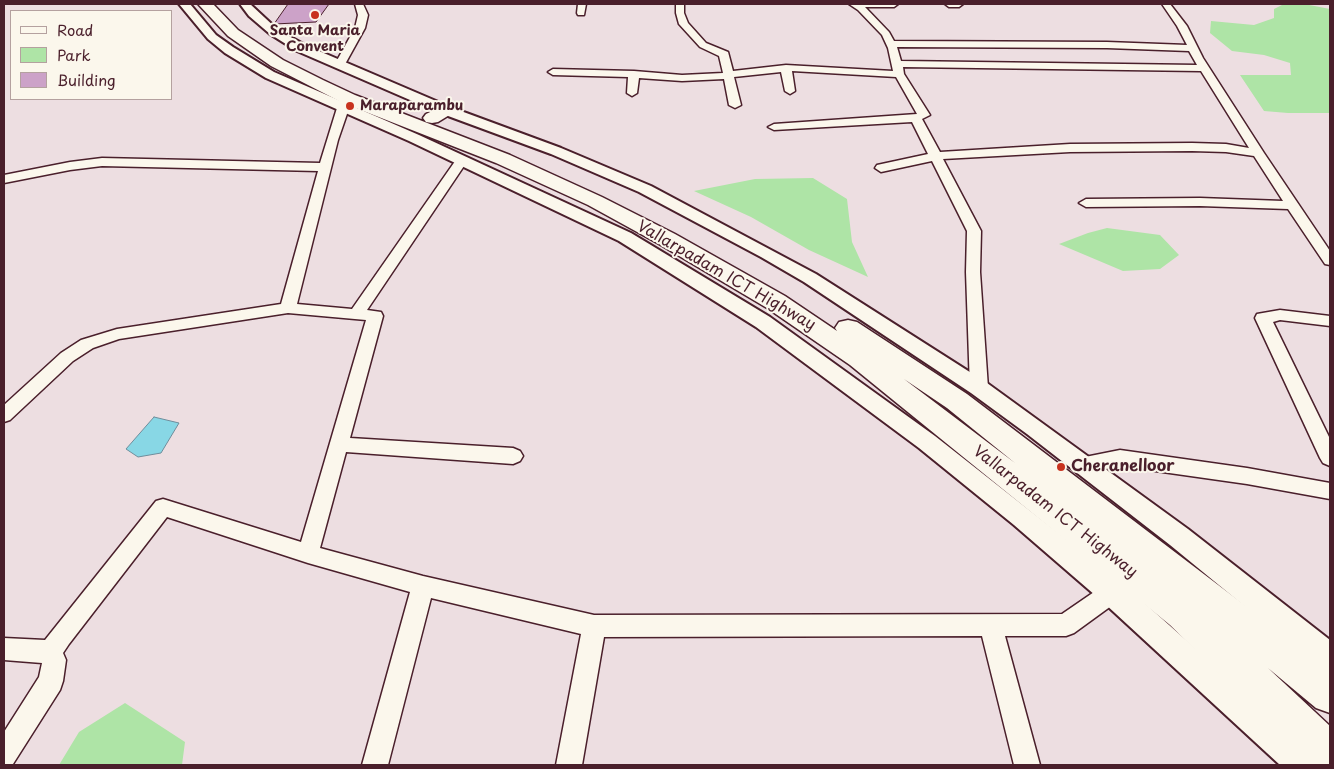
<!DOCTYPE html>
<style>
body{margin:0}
#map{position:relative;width:1334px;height:769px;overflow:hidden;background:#eddee1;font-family:"Playpen Sans",sans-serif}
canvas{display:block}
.frame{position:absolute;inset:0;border:5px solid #4a1f2b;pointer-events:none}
.legend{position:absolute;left:10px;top:10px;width:162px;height:90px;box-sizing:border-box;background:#fbf7ec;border:1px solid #b4a19f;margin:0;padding:6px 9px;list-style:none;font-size:15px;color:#4a1f2b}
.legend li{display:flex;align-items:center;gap:10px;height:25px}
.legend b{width:25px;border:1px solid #b4a19f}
</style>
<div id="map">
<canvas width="1334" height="769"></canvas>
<div class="frame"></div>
<ul class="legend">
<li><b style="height:6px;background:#fbf7ec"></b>Road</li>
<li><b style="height:14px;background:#aee4a6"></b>Park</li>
<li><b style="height:14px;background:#cca2c8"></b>Building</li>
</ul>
</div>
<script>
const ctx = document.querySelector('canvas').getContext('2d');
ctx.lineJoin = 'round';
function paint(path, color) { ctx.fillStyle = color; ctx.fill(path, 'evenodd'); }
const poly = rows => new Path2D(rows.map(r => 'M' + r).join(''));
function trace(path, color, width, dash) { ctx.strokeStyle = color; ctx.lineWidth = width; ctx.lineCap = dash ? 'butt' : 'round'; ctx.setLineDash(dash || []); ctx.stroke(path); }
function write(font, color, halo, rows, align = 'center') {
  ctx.font = font + ' "Playpen Sans",sans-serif'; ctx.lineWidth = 4; ctx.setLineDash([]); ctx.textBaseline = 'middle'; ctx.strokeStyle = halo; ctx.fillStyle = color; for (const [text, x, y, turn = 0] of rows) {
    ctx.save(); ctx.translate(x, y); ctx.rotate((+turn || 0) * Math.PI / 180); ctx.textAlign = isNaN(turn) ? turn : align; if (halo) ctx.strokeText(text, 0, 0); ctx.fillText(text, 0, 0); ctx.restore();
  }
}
paint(poly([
 [1284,4,1304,4,1330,9,1330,113,1288,113,1264,111,1240,75,1291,75,1290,63,1264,55,1232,51,1210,33,1211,21,1254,25,1274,18,1274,9],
 [813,178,847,199,852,242,868,277,809,250,751,217,694,191,755,179],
 [1107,228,1160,235,1179,255,1160,269,1123,271,1059,244,1088,233],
 [125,703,185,742,182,765,59,765,79,732]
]), '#aee4a6');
const water = poly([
 [154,417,179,423,161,453,138,457,126,449,154,417]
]);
paint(water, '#88d7e5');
trace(water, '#6f8d9b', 1);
const building = poly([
 [288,4,329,4,316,22,274,24,288,4]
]);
paint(building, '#cca2c8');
trace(building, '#4a1f2b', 1);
const minor = poly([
 [355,4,363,4,368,15,365,28,344,66,336,66,335,64,355,28,358,15,355,4],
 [578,4,586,4,584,15,578,15,577,13,578,4],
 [676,4,684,4,684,13,688,23,706,43,728,52,733,71,786,65,893,71,888,48,882,35,858,10,849,4,898,4,894,7,865,7,889,32,894,41,1107,42,1187,45,1177,26,1162,4,1170,4,1187,26,1203,58,1264,153,1330,251,1330,265,1325,264,1288,209,1200,206,1086,207,1079,203,1086,199,1200,198,1283,201,1254,156,1226,152,1192,151,1070,152,943,159,981,231,980,272,988,388,985,392,979,394,973,392,970,388,966,272,967,231,932,161,881,172,875,168,877,165,928,154,912,122,774,130,768,127,774,124,917,114,896,77,792,71,795,91,790,94,785,91,781,72,734,77,741,105,735,108,729,105,724,79,682,81,639,78,637,93,632,96,627,93,628,77,553,75,548,72,553,69,634,71,682,75,723,73,719,56,700,47,679,24,676,13,676,4],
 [897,47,1107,48,1189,51,1197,65,901,61,897,47],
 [903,67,1201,71,1249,148,1226,144,1192,143,1070,144,940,152,922,119,930,115,904,74,903,67],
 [945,4,963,4,959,7,949,7,945,4],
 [343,105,349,108,338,140,297,304,352,309,458,157,462,156,468,160,367,310,381,312,383,316,350,438,513,448,520,451,523,456,520,461,513,464,346,452,320,548,423,576,594,615,1062,614,1113,579,1121,576,1129,579,1132,586,1129,593,1074,633,1066,636,1005,636,1040,765,1014,765,982,636,604,637,582,765,556,765,581,634,431,598,388,765,362,765,410,592,308,563,167,517,69,644,63,653,66,660,63,681,60,690,13,764,4,765,4,732,39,677,42,663,4,660,4,638,45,640,156,501,163,499,301,542,366,320,288,313,119,339,93,348,73,361,10,420,4,422,4,405,61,353,81,340,117,329,281,304,318,171,102,166,70,170,4,183,4,175,70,162,102,158,320,163,337,108,343,105],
 [1280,310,1330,316,1330,326,1280,320,1273,322,1330,439,1330,466,1323,463,1320,458,1255,318,1257,314,1280,310],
 [1120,450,1247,468,1330,483,1330,499,1247,484,1120,466,1085,473,1078,470,1075,465,1078,460,1085,457,1120,450]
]);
const tertiary = poly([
 [179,4,190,4,216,35,233,47,274,72,419,135,631,233,770,317,935,436,1123,584,1314,754,1319,765,1280,765,1103,602,1014,525,919,448,756,327,619,241,409,141,266,78,225,53,208,39,179,4],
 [240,4,250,4,278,30,305,45,450,107,561,148,651,186,816,274,987,383,1188,529,1330,640,1330,672,1320,668,1170,545,1027,434,971,393,804,282,761,257,639,192,551,154,440,113,297,51,270,34,249,16,240,4]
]);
const trunk = poly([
 [198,4,213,4,238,30,283,60,323,80,355,95,510,155,602,197,675,234,785,296,837,331,835,328,839,322,848,320,857,322,967,394,1330,670,1330,713,1316,708,1268,668,1330,726,1330,765,1312,765,1170,625,850,365,767,308,659,244,588,205,496,163,343,103,271,66,228,36,198,4],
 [904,379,947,408,1015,463,904,379],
 [445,105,451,106,454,110,451,114,438,122,432,123,426,122,423,118,426,114,445,105]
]);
trace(minor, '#4a1f2b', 3);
trace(tertiary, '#4a1f2b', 4);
trace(trunk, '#4a1f2b', 3);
paint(minor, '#fbf7ec');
paint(tertiary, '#fbf7ec');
paint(trunk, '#fbf7ec');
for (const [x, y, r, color] of [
 [315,15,5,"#c8321e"],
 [350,106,5,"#c8321e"],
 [1061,467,5,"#c8321e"]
]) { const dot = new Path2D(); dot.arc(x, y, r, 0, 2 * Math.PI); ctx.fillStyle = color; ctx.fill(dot); trace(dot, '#fbf7ec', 2); }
write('bold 14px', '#4a1f2b', '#fbf7ec', [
 ["Santa Maria",315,31],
 ["Convent",315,47],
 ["Maraparambu",360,106,"left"]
]);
write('16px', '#4a1f2b', '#fbf7ec', [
 ["Vallarpadam ICT Highway",726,276,30],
 ["Vallarpadam ICT Highway",1055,512,38]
]);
write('bold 16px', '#4a1f2b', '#fbf7ec', [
 ["Cheranelloor",1071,467]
], 'left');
</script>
